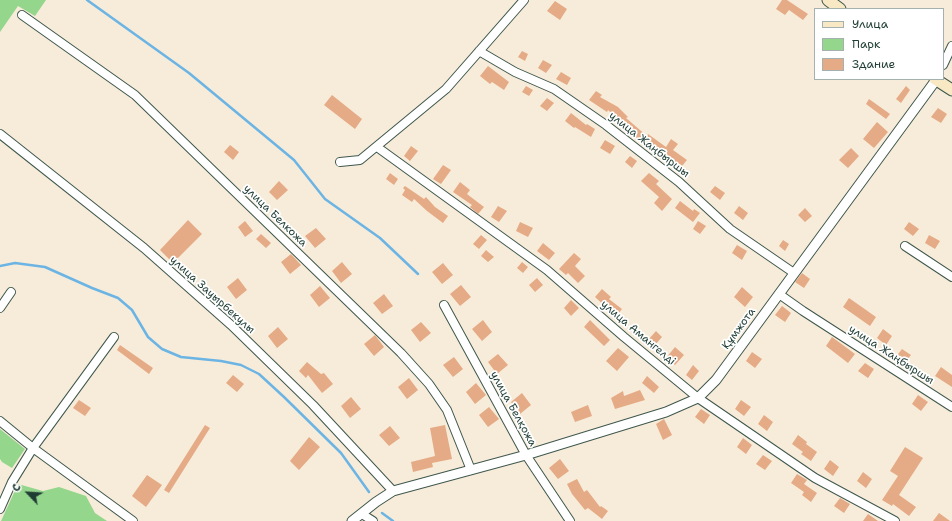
<!DOCTYPE html>
<meta charset="utf-8">
<style>
body{margin:0}
#map{position:relative;width:952px;height:521px;overflow:hidden;background:#f7ecd9;font-family:"Shantell Sans",sans-serif}
canvas{display:block}
.legend{position:absolute;left:814px;top:8px;width:130px;height:72px;box-sizing:border-box;background:#fff;border:1px solid #a5b1ae;margin:0;padding:5px 7px;list-style:none;font-size:12px;color:#1f3d34}
.legend li{display:flex;align-items:center;gap:8px;height:20px}
.legend b{width:20px;border:1px solid #a5b1ae}
.north{position:absolute;left:8px;top:473px;width:40px;height:40px;-webkit-text-stroke:3px #fff;paint-order:stroke;rotate:295deg;font-size:11px;font-weight:700;line-height:16px;text-align:center;color:#1f3d34}
.north::after{content:'';display:block;margin:auto;width:14px;height:18px;background:#1f3d34;clip-path:polygon(50% 0,100% 100%,50% 72%,0 100%)}
</style>
<div id="map">
<canvas width="952" height="521"></canvas>
<ul class="legend">
<li><b style="height:5px;background:#f8e8c3"></b>Улица</li>
<li><b style="height:11px;background:#95d68d"></b>Парк</li>
<li><b style="height:11px;background:#e5ab86"></b>Здание</li>
</ul>
<div class="north">С</div>
</div>
<script>
const ctx = document.querySelector('canvas').getContext('2d');
ctx.lineJoin = 'round';
function paint(path, color) { ctx.fillStyle = color; ctx.fill(path, 'evenodd'); }
const poly = rows => new Path2D(rows.map(r => 'M' + r).join(''));
function trace(path, color, width, dash) { ctx.strokeStyle = color; ctx.lineWidth = width; ctx.lineCap = dash ? 'butt' : 'round'; ctx.setLineDash(dash || []); ctx.stroke(path); }
function write(font, color, halo, rows, align = 'center') {
  ctx.font = font + ' "Shantell Sans",sans-serif'; ctx.lineWidth = 3.5; ctx.setLineDash([]); ctx.textBaseline = 'middle'; ctx.strokeStyle = halo; ctx.fillStyle = color; for (const [text, x, y, turn = 0] of rows) {
    ctx.save(); ctx.translate(x, y); ctx.rotate((+turn || 0) * Math.PI / 180); ctx.textAlign = isNaN(turn) ? turn : align; if (halo) ctx.strokeText(text, 0, 0); ctx.fillText(text, 0, 0); ctx.restore();
  }
}
paint(poly([
 [0,0,46,0,35,16,18,6,0,32],
 [0,429,25,449,12,468,2,462,0,459],
 [18,484,43,491,59,487,86,496,95,513,107,521,1,521]
]), '#95d68d');
trace(poly([
 [87,0,189,73,294,160,325,199,380,238,418,274],
 [0,266,15,263,45,267,92,288,118,298,132,310,148,337,162,349,181,357,221,361,241,365,259,374,284,397,341,453,369,492],
 [382,513,393,521]
]), '#6cb4e4', 2.5);
paint(poly([
 [782,0,787,0,808,14,803,20,789,10,785,15,776,9],
 [555,1,567,9,560,20,547,11],
 [522,51,528,54,525,61,518,57],
 [543,60,552,65,546,73,538,68],
 [488,66,509,82,504,90,492,82,490,84,480,76],
 [561,72,571,78,567,85,556,79],
 [526,86,533,90,529,96,522,92],
 [906,86,910,90,901,103,896,99],
 [596,91,602,95,600,97,618,107,628,117,626,118,647,136,648,134,666,147,671,139,678,144,673,150,687,160,678,171,671,165,672,163,652,147,651,148,625,130,627,127,608,110,607,112,589,100],
 [332,95,362,119,355,129,324,105],
 [547,98,554,103,547,111,540,106],
 [869,99,890,114,886,119,866,104],
 [938,108,947,114,941,123,931,117],
 [571,113,586,125,587,124,595,129,591,137,575,127,574,128,565,121],
 [877,122,888,132,874,148,863,139],
 [605,140,615,146,610,154,600,148],
 [230,145,239,152,233,160,224,152],
 [411,146,418,151,410,161,404,156],
 [851,148,859,156,848,168,839,160],
 [630,156,637,161,632,168,625,162],
 [443,165,451,170,441,184,433,179],
 [390,173,398,179,394,185,386,179],
 [649,173,659,181,656,184,672,199,662,211,654,203,659,197,641,181],
 [279,181,288,190,277,200,269,192],
 [460,182,470,190,467,194,484,207,478,214,470,207,472,205,453,192],
 [405,186,424,199,426,197,435,207,448,216,443,223,427,211,414,199,412,202,402,195,405,190,403,188],
 [715,186,725,193,720,200,710,192],
 [680,201,693,211,694,209,700,213,693,222,675,208],
 [498,206,507,211,499,222,491,217],
 [739,206,748,213,743,220,734,213],
 [805,208,812,216,805,222,798,215],
 [188,220,202,234,173,263,160,250],
 [245,221,253,231,245,237,238,227],
 [698,221,706,226,700,234,693,229],
 [520,222,533,228,528,237,516,231],
 [909,222,919,229,913,236,904,229],
 [316,228,326,239,315,248,305,236],
 [261,234,271,243,266,248,256,239],
 [481,235,487,240,479,249,473,244],
 [929,235,940,241,935,249,925,243],
 [783,240,789,244,785,251,779,246],
 [543,243,555,253,549,260,537,251],
 [737,245,747,251,742,260,732,253],
 [486,250,494,257,488,262,481,256],
 [574,253,581,259,575,266,585,276,578,283,568,273,566,275,559,269],
 [291,254,301,265,290,274,281,262],
 [342,262,352,274,341,283,332,271],
 [522,262,528,267,523,273,517,268],
 [443,263,453,275,442,284,432,272],
 [802,273,810,279,804,288,795,282],
 [238,278,247,290,236,299,227,287],
 [537,278,543,285,535,292,529,285],
 [461,285,471,297,460,306,450,294],
 [320,286,330,298,319,307,310,295],
 [742,287,753,297,745,307,734,297],
 [602,289,611,297,609,299,622,309,615,318,606,310,607,308,595,297],
 [384,294,393,306,382,314,373,303],
 [849,298,876,317,870,326,843,307],
 [571,300,579,308,571,316,564,308],
 [782,306,791,313,785,322,775,315],
 [483,320,492,332,482,341,472,329],
 [590,320,610,340,604,346,584,327],
 [421,322,431,333,420,342,411,330],
 [278,327,288,339,277,348,268,336],
 [883,329,892,336,886,345,877,338],
 [656,331,662,337,655,345,648,340],
 [375,335,384,347,374,356,364,344],
 [832,337,855,354,848,363,826,346],
 [120,345,153,368,149,374,117,350],
 [675,347,684,355,675,365,666,358],
 [618,348,629,357,617,371,606,361],
 [902,349,911,355,904,364,895,358],
 [752,352,762,359,755,368,746,361],
 [498,354,508,365,497,374,488,362],
 [454,357,463,369,453,377,443,365],
 [307,362,321,374,324,373,333,384,322,393,308,375,306,378,299,371],
 [865,363,874,369,868,378,858,371],
 [693,365,699,371,692,380,686,375],
 [941,367,952,375,952,387,935,376],
 [233,375,244,384,237,392,226,383],
 [647,376,659,387,654,393,642,383],
 [409,378,418,390,407,399,398,387],
 [476,383,486,395,475,404,466,392],
 [640,390,645,400,615,409,611,398,623,391,624,396],
 [522,393,531,405,520,414,511,402],
 [918,395,928,402,921,411,912,404],
 [351,397,361,409,350,418,341,406],
 [79,400,91,408,85,416,73,408],
 [741,400,751,407,744,416,735,409],
 [588,405,592,416,575,422,571,412],
 [489,407,499,419,488,427,479,415],
 [701,409,710,415,704,424,695,417],
 [764,415,773,422,767,431,758,424],
 [664,419,672,435,663,440,656,424],
 [205,425,210,428,169,493,164,490],
 [445,425,452,459,432,463,433,467,413,472,411,462,435,456,430,428],
 [390,426,400,438,389,446,379,435],
 [798,435,807,442,806,444,817,452,811,461,801,454,803,452,792,444],
 [309,437,320,447,299,470,290,461],
 [743,438,752,445,746,454,737,447],
 [905,447,923,458,899,495,916,507,909,516,893,504,892,506,882,500,898,476,890,471],
 [763,455,772,461,765,470,756,464],
 [560,459,569,471,558,479,549,468],
 [830,460,839,467,833,476,824,469],
 [863,472,872,479,866,488,857,481],
 [797,474,807,480,804,484,817,493,811,502,802,495,804,492,791,483],
 [147,475,162,485,146,507,132,496],
 [577,479,584,492,587,490,600,507,601,506,608,511,602,519,588,508,585,510,572,494,567,484],
 [840,498,850,504,844,513,834,506],
 [939,513,950,521,933,521],
 [868,514,878,521,863,521]
]), '#e5ab86');
const minor = poly([
 [22,15,135,95,401,353,429,384,447,410,471,470],
 [479,51,515,72,554,89,606,125,679,182,730,229,794,273],
 [943,65,952,46],
 [0,134,144,248,231,325,313,405,393,491],
 [377,147,547,270,624,337,698,398,815,478,895,521],
 [340,162,360,160,446,89,524,0],
 [905,246,952,277],
 [779,294,803,311,952,407],
 [444,305,526,455,570,521],
 [0,308,11,292],
 [0,421,33,448,133,521],
 [0,509,12,482,33,448,114,337],
 [362,514,373,521]
]);
const tertiary = poly([
 [352,521,376,502,393,491,526,455,666,412,698,398,716,380,936,80]
]);
const secondary = poly([
 [828,0,840,9],
 [935,79,952,90]
]);
trace(minor, '#3f574d', 10);
trace(tertiary, '#3f574d', 11);
trace(secondary, '#3f574d', 13);
trace(minor, '#fff', 8);
trace(tertiary, '#fff', 9);
trace(secondary, '#f8e8c3', 11);
write('11px', '#1f3d34', '#fff', [
 ["улица Жаңбыршы",649,145,38],
 ["улица Белкожа",275,216,44],
 ["улица Зауырбекулы",212,295,42],
 ["Құмжота",739,329,-54],
 ["улица Амангелді",638,333,40],
 ["улица Жаңбыршы",891,355,33],
 ["улица Белқожа",513,409,61]
]);
</script>
